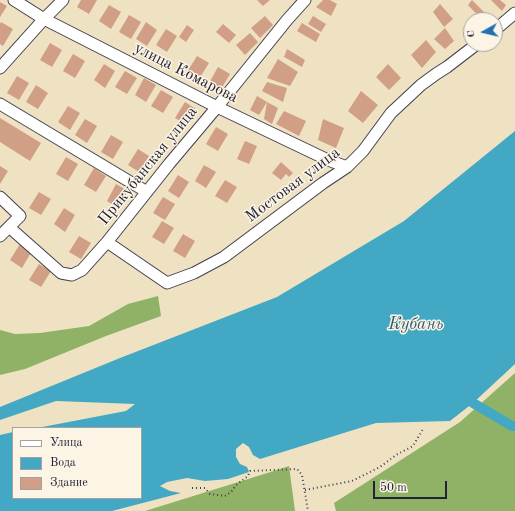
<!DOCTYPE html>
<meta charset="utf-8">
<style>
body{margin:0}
#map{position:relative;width:515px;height:511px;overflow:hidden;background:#efe2c2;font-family:"Old Standard TT",serif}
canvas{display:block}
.legend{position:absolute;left:12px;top:427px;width:130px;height:72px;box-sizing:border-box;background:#fcf5e5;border:1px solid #a5a1a1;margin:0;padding:5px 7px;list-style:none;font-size:12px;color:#22223b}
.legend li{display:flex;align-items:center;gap:8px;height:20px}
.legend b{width:20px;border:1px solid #a5a1a1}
.north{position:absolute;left:463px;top:12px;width:40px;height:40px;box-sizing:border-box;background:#fcf5e5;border:1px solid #a5a1a1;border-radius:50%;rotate:262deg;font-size:11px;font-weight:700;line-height:16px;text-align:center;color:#22223b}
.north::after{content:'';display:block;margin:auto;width:14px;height:18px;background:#1f6fb2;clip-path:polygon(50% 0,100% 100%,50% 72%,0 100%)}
.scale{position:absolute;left:373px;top:481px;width:74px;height:18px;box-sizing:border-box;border:2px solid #22223b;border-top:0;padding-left:5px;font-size:12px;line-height:14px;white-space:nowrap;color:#22223b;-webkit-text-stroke:3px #fcf5e5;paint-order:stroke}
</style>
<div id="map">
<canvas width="515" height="511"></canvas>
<ul class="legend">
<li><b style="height:5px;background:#fff"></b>Улица</li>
<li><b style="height:11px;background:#43a8c3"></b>Вода</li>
<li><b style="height:11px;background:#d19f86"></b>Здание</li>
</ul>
<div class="north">С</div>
<div class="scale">50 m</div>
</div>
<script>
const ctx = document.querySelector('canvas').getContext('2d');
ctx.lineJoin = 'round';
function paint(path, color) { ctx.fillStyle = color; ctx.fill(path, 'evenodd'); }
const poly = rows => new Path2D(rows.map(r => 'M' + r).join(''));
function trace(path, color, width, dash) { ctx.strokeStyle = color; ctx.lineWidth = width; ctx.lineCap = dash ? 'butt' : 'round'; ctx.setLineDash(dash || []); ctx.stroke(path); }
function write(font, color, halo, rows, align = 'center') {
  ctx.font = font + ' "Old Standard TT",serif'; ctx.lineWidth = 3; ctx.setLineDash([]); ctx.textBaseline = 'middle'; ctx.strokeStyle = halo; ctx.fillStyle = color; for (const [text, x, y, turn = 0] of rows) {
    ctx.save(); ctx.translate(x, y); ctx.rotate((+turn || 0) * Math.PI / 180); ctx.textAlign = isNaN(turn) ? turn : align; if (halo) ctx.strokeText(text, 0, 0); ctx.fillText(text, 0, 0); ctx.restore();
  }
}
paint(poly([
 [158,296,161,316,106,336,25,369,0,375,0,330,15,334,40,333,89,326,128,304],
 [515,373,515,511,336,511,334,503,460,422],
 [289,466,295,511,145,511,277,470]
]), '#8fb267');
paint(poly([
 [515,131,515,364,473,403,450,421,376,423,260,459,253,455,249,447,243,443,236,449,236,457,240,464,247,467,249,472,228,479,205,481,187,478,167,482,160,486,170,491,181,493,112,511,0,511,0,435,13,432,13,498,141,498,141,428,37,428,126,411,135,404,56,401,0,420,0,407,120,358,277,297,404,221]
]), '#43a8c3');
trace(poly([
 [473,403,512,426,515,426]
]), '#43a8c3', 10);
paint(poly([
 [81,0,97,0,89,14,77,7],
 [257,0,270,0,263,6],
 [323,0,330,0,337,4,331,16,316,7],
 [472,0,488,16,484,20,482,20,468,5],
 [491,0,500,0,506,5,502,11],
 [0,2,7,6,0,17],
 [440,4,453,19,444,27,433,12],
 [109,5,121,12,111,29,99,21],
 [129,15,141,22,131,39,119,32],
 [265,16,273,25,260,38,251,28],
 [313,16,326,24,321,32,308,24],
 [1,22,13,29,3,46,0,44,0,24],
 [146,22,157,30,147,46,136,39],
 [302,23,320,34,316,42,297,31],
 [223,24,236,35,229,43,216,32],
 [187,25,194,30,186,42,179,37],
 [445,28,454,41,445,49,434,39],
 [166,29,177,36,167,52,156,45],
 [250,33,258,42,245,55,236,45],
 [426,40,436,52,422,68,411,55],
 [50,43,62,50,52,67,40,60],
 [287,49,305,60,302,67,284,57],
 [73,54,85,61,75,78,63,71],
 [197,56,209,63,199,79,187,72],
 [278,59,298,72,290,86,267,78],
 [104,64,115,71,105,88,94,80],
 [388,64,401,78,389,90,376,77],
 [218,67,230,74,220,91,209,83],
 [125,71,137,78,127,94,115,87],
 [17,76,29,83,19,100,7,93],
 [144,78,156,85,146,102,135,95],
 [267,82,287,88,283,102,262,91],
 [36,85,48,93,38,109,26,102],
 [161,90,173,97,163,113,151,106],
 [361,91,378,105,363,123,348,111],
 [257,96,267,102,259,115,250,110],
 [185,102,196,109,187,125,175,118],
 [267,102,278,108,272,124,264,119],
 [68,106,80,113,70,130,58,122],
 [284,111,306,121,299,136,276,124],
 [0,118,41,143,30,161,0,142],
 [85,119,97,126,87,143,75,135],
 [323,119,344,128,336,148,318,140],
 [216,127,228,134,218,151,206,144],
 [111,135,123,142,113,159,101,152],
 [245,141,257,146,249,164,237,159],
 [138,149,149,156,139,172,128,165],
 [66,157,78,164,68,181,56,174],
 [281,162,293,173,289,177,286,174,281,180,272,173],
 [204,165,216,172,206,188,195,181],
 [0,166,8,171,0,184],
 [94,168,106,176,96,192,84,185],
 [178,175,189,182,179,198,168,191],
 [225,180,237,187,227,203,215,196],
 [116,184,128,191,118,208,107,201],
 [39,192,51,199,41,215,29,208],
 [163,197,175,204,165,220,153,213],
 [64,208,75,215,65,232,54,224],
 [162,221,174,228,164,244,152,237],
 [183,234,195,241,185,258,173,251],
 [79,236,91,243,81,259,69,252],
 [20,244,32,251,22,268,10,260],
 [39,264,51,271,41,287,29,280]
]), '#d19f86');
const minor = poly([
 [14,0,44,19,217,107,328,160,347,167],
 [495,30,515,13],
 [0,68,44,19,63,0],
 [0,104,147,192],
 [0,197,20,216,0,236],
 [9,227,61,273,72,275,82,270,107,242,169,164,217,107,287,20,305,0],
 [107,242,167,283,194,273,224,257,323,183,347,167,363,151,391,113,421,85,436,74,447,67,477,44]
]);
trace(minor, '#413f4f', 13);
trace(poly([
 [192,488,205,488,210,494,225,496,231,492,236,485,248,476,250,471,297,469,302,475,308,511],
 [305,490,352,481,380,467,396,455,413,446,423,429]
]), '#413f4f', 2, [1, 3]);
trace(minor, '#fff', 11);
write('16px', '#22223b', '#fcf5e5', [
 ["улица Комарова",186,73,27],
 ["Прикубанская улица",148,166,-51],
 ["Мостовая улица",293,185,-37]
]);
write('italic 17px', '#2f5871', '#fcf5e5', [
 ["Кубань",416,325]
]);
</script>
